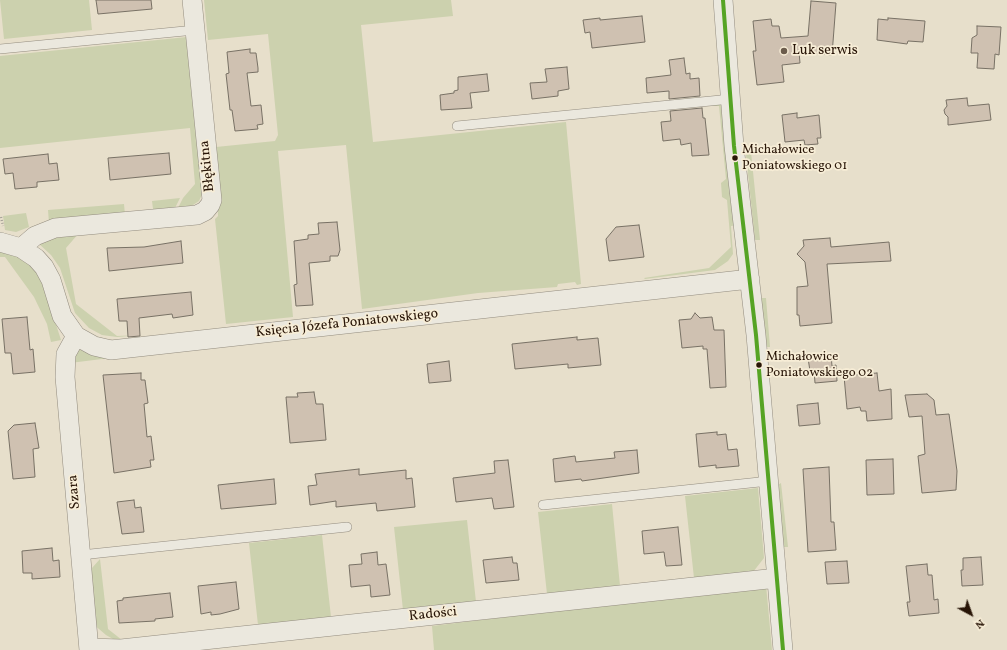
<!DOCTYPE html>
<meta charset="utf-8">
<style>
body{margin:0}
#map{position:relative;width:1007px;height:650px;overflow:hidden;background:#e7dfcb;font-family:Vollkorn,serif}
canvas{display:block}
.north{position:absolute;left:951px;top:594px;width:40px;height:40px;-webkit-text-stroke:3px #f7edd6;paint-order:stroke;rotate:139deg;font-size:11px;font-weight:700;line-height:16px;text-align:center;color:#281507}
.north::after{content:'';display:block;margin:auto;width:14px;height:18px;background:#281507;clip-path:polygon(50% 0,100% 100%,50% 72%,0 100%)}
</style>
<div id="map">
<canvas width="1007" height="650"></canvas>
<div class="north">N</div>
</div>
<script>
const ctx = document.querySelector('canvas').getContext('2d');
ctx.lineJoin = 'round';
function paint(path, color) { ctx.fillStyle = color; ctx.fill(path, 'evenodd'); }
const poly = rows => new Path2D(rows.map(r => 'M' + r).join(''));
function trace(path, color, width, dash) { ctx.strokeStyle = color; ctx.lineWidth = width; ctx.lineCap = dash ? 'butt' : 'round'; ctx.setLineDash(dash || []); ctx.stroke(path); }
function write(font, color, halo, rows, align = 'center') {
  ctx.font = font + ' Vollkorn,serif'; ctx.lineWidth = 3.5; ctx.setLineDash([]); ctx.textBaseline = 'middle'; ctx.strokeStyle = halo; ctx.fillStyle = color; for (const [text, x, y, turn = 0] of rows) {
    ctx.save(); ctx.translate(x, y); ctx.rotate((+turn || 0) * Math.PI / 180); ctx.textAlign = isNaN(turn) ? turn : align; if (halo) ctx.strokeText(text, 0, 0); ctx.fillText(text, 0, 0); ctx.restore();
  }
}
paint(poly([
 [0,0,89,0,92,30,4,39],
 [204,0,451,0,453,16,361,25,373,142,566,122,581,284,577,285,575,282,558,284,557,287,478,293,362,309,346,145,278,151,293,317,226,324,215,219,218,216,216,147,275,141,278,135,268,34,208,40],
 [187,37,205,188,199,201,190,207,177,210,183,198,195,184,190,128,0,148,0,56],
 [723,104,737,225,731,226,733,254,728,261,715,270,645,279,644,278,709,268,731,247,727,200,722,197,721,183,726,179,719,106,708,106],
 [751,152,760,240,755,240,746,155],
 [180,198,174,210,156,212,153,209,152,201],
 [124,204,125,215,49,223,48,210],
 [26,213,29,227,16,232,5,230,3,216],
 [79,233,66,248,76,304,117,336,142,335,117,337,102,335,89,328,75,313,60,268,51,255,37,242],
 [0,251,19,257,34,268,38,273,44,287,61,340,51,342,47,324,34,297,5,257,0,257],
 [762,298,766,298,770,347,764,347,760,301],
 [77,350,84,350,118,357,70,363],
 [781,483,788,547,784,547,782,545,776,486],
 [758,488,764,558,753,572,694,578,685,496],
 [612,504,620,586,547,594,538,512],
 [467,520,476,602,403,610,394,527],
 [322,535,331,617,258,625,249,543],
 [100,559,108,629,122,640,120,643,106,635,92,623,92,568],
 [766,585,772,650,434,650,432,626]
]), '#ccd1ae');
const building = poly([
 [96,0,151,0,152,9,98,14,96,0],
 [811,1,836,3,832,55,799,52,800,63,782,65,784,82,757,85,753,51,756,51,753,21,771,19,772,26,779,26,781,38,808,36,811,1],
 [642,16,645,42,592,48,590,32,585,33,583,20,600,18,600,20,642,16],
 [888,18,925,21,923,42,908,41,907,44,877,40,878,19,888,20,888,18],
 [977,26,1001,27,999,55,995,54,994,69,977,68,978,53,971,53,972,38,977,35,977,26],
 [250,49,250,53,256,53,258,68,258,72,247,73,251,106,261,105,263,124,257,125,258,129,235,131,232,110,230,110,226,74,229,73,227,52,250,49],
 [684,58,686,74,690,73,690,79,699,78,700,96,669,99,669,91,647,93,646,78,671,75,669,60,684,58],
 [567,67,569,89,558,91,558,96,532,99,530,83,547,82,545,69,567,67],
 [487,74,489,91,470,93,472,108,441,110,440,95,454,93,454,91,458,90,458,77,487,74],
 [967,98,968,106,989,104,991,120,948,125,948,117,945,114,944,110,947,106,946,100,967,98],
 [702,108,703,118,705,118,709,155,692,156,691,143,681,145,680,139,663,141,661,122,671,121,670,111,702,108],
 [797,113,797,118,819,115,821,138,817,138,818,144,805,145,804,140,785,142,782,115,797,113],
 [169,153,171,174,110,180,108,158,169,153],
 [48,154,49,164,57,163,59,180,37,182,37,187,15,189,13,173,5,174,3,159,48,154],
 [337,222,340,250,338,256,330,256,330,261,309,263,313,305,296,306,294,285,297,284,294,241,308,239,308,235,319,234,318,223,337,222],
 [639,225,644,257,609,261,606,239,616,227,639,225],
 [830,238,831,247,889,242,891,261,827,264,832,323,800,326,799,315,797,315,797,287,808,286,805,262,797,254,804,246,803,240,830,238],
 [181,241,183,263,109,271,107,248,144,247,181,241],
 [191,292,193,315,173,318,172,314,139,318,140,336,128,337,127,321,119,321,117,299,191,292],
 [695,313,700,318,712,317,714,330,724,330,726,387,710,388,707,349,703,349,703,346,682,348,679,320,691,319,695,313],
 [27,317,30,350,33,349,35,372,13,374,11,353,5,353,2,319,27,317],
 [577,337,577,340,598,338,601,365,568,368,568,364,515,369,512,344,577,337],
 [831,355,832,366,836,365,837,381,815,383,814,370,810,371,808,358,831,355],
 [449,361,451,381,429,383,427,364,449,361],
 [141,373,141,380,145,380,148,403,144,404,147,437,151,436,154,460,150,460,151,467,114,473,103,375,141,373],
 [877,373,879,391,891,389,892,419,867,421,866,411,861,411,860,407,847,409,844,376,877,373],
 [314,392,316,404,323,404,326,440,290,443,286,397,298,397,297,393,314,392],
 [927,394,934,400,936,415,949,414,957,471,956,490,922,493,918,456,925,454,922,416,909,417,905,395,927,394],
 [818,403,820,424,799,426,797,405,818,403],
 [35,423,39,448,33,449,35,477,13,479,8,431,14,425,35,423],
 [717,432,717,435,726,434,728,450,737,449,739,466,716,468,716,465,699,467,696,434,717,432],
 [637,450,639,473,582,481,581,479,555,482,553,459,575,456,576,462,595,460,615,458,614,452,637,450],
 [893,459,894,494,867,495,866,460,893,459],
 [508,460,514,507,494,509,492,498,456,502,453,478,495,473,494,461,508,460],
 [829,467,831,522,834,522,836,550,808,552,803,469,829,467],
 [359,469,359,475,406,470,406,479,412,478,415,507,377,511,376,503,336,507,336,501,310,505,308,486,317,485,315,474,359,469],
 [274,479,276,504,221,509,218,485,274,479],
 [134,500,135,508,141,507,144,532,122,534,117,502,134,500],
 [678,527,682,565,666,566,664,552,644,554,642,531,678,527],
 [52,548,53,561,59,560,60,577,32,579,32,573,23,573,22,551,52,548],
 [377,552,378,565,386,564,390,595,371,597,370,585,351,587,349,565,362,564,361,554,377,552],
 [512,557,513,563,517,563,519,580,486,583,483,560,512,557],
 [981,557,983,585,962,586,961,570,963,570,963,558,981,557],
 [847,561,849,583,827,584,825,562,847,561],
 [927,564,928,575,932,575,934,600,938,599,939,613,909,616,907,602,910,602,906,566,927,564],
 [236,582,239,609,220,614,211,615,211,612,201,614,198,586,236,582],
 [170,593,173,617,155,619,155,621,119,623,117,601,123,600,123,598,170,593]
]);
paint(building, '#cfc1b1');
trace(building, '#787165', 1);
const service = poly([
 [0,49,195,30],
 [457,126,731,99],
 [543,505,769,481],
 [81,555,347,527]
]);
const minor = poly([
 [723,0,734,146,756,335,783,650],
 [0,242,21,248,36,258,44,267,51,280,62,316,76,336,94,346,111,350,750,279],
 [21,248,35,236,55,228,197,215,205,211,210,205,212,200,192,0],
 [76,336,66,354,65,377,89,650],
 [89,648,121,649,777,578]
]);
trace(service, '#938c7f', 10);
trace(minor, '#938c7f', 20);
trace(poly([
 [1,217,3,226]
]), '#a5a097', 2.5, [1, 2]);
trace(service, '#ebe8de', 9);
trace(minor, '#ebe8de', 19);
trace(poly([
 [723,0,734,146,756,335,783,650]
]), '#56a424', 4);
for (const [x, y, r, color] of [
 [784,51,4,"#6b5c4c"],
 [735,158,3.5,"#281507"],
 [759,365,3.5,"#281507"]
]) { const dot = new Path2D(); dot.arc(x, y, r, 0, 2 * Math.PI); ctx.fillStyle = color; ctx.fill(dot); trace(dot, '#f7edd6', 1.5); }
write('13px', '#281507', '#f7edd6', [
 ["Michałowice",742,151],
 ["Poniatowskiego 01",742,167],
 ["Michałowice",766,358],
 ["Poniatowskiego 02",766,374]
], 'left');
write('14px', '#281507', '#f7edd6', [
 ["Luk serwis",792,51]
], 'left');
write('14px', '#281507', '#f7edd6', [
 ["Błękitna",208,166,-96],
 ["Księcia Józefa Poniatowskiego",347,324,-6],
 ["Szara",75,492,-95],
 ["Radości",433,615,-6]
]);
</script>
